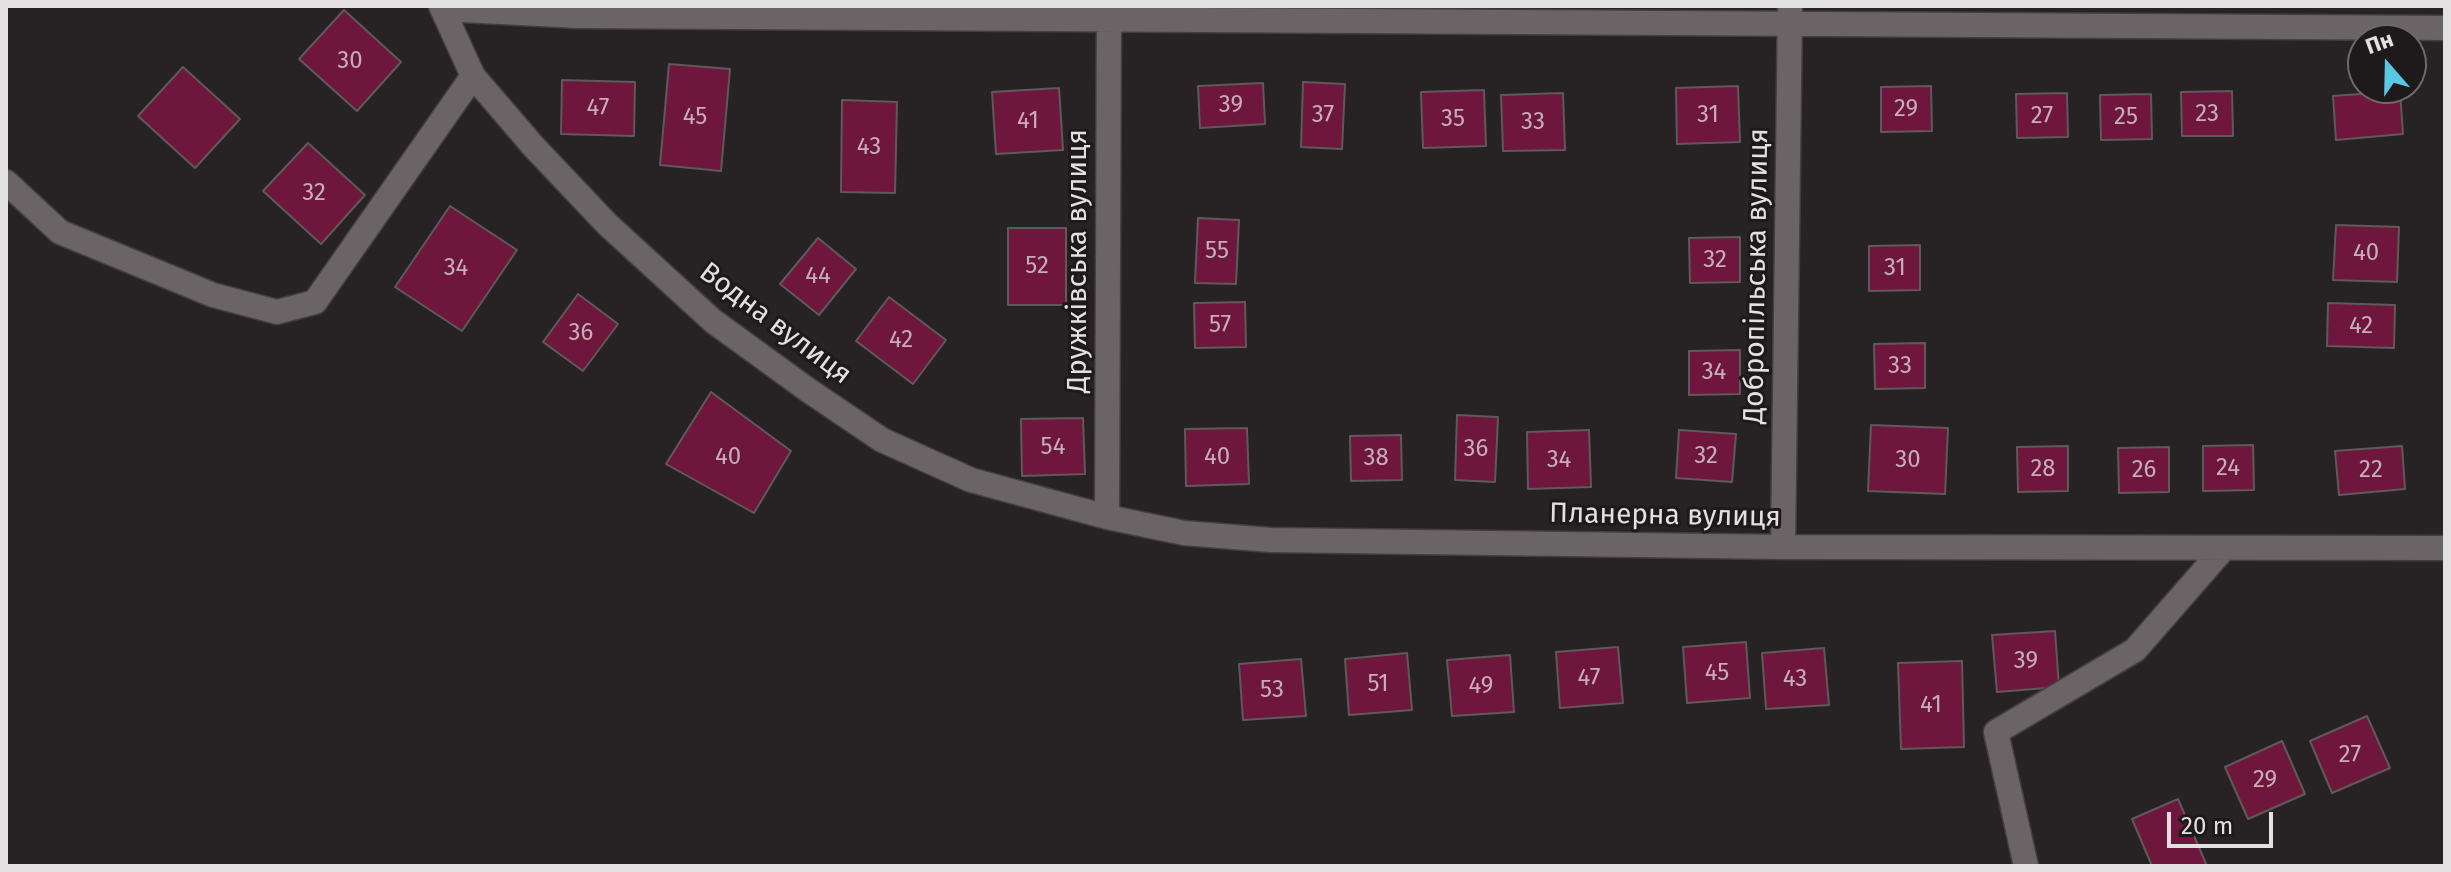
<!DOCTYPE html>
<meta charset="utf-8">
<style>
body{margin:0}
#map{position:relative;width:2451px;height:872px;overflow:hidden;background:#272324;font-family:"Fira Sans",sans-serif}
canvas{display:block}
.frame{position:absolute;inset:0;border:8px solid #e3e0e1;pointer-events:none}
.north{position:absolute;left:2347px;top:24px;width:80px;height:80px;box-sizing:border-box;background:#1e191a;border:2px solid #6d696a;border-radius:50%;rotate:340deg;font-size:22px;font-weight:700;line-height:32px;text-align:center;color:#e3e0e1}
.north::after{content:'';display:block;margin:auto;width:28px;height:36px;background:#59c8e5;clip-path:polygon(50% 0,100% 100%,50% 72%,0 100%)}
.scale{position:absolute;left:2167px;top:812px;width:106px;height:36px;box-sizing:border-box;border:4px solid #e3e0e1;border-top:0;padding-left:10px;font-size:24px;line-height:28px;white-space:nowrap;color:#e3e0e1;-webkit-text-stroke:6px #1e191a;paint-order:stroke}
</style>
<div id="map">
<canvas width="2451" height="872"></canvas>
<div class="frame"></div>
<div class="north">Пн</div>
<div class="scale">20 m</div>
</div>
<script>
const ctx = document.querySelector('canvas').getContext('2d');
ctx.lineJoin = 'round';
function paint(path, color) { ctx.fillStyle = color; ctx.fill(path, 'evenodd'); }
const poly = rows => new Path2D(rows.map(r => 'M' + r).join(''));
function trace(path, color, width, dash) { ctx.strokeStyle = color; ctx.lineWidth = width; ctx.lineCap = dash ? 'butt' : 'round'; ctx.setLineDash(dash || []); ctx.stroke(path); }
function write(font, color, halo, rows, align = 'center') {
  ctx.font = font + ' "Fira Sans",sans-serif'; ctx.lineWidth = 6; ctx.setLineDash([]); ctx.textBaseline = 'middle'; ctx.strokeStyle = halo; ctx.fillStyle = color; for (const [text, x, y, turn = 0] of rows) {
    ctx.save(); ctx.translate(x, y); ctx.rotate((+turn || 0) * Math.PI / 180); ctx.textAlign = isNaN(turn) ? turn : align; if (halo) ctx.strokeText(text, 0, 0); ctx.fillText(text, 0, 0); ctx.restore();
  }
}
const building = poly([
 [344,10,401,62,357,111,299,59,344,10],
 [669,64,730,69,721,171,660,165,669,64],
 [183,67,240,119,195,168,138,116,183,67],
 [562,80,635,82,634,136,561,134,562,80],
 [1303,82,1345,84,1342,149,1301,147,1303,82],
 [1263,83,1265,124,1200,128,1198,86,1263,83],
 [1738,86,1740,142,1677,144,1676,88,1738,86],
 [1931,86,1932,131,1881,132,1881,87,1931,86],
 [1059,88,1063,150,996,154,992,92,1059,88],
 [1484,90,1486,146,1423,148,1421,92,1484,90],
 [2232,91,2233,136,2182,136,2181,92,2232,91],
 [2400,91,2403,134,2336,140,2333,96,2400,91],
 [1563,93,1565,150,1503,151,1501,95,1563,93],
 [2067,93,2068,137,2017,138,2016,94,2067,93],
 [2151,94,2152,139,2101,140,2100,95,2151,94],
 [842,100,897,102,895,193,841,192,842,100],
 [308,143,365,195,321,244,263,191,308,143],
 [450,206,517,250,462,331,395,287,450,206],
 [1198,218,1239,220,1236,284,1195,283,1198,218],
 [2336,225,2399,227,2397,282,2333,280,2336,225],
 [1008,228,1066,228,1066,305,1008,305,1008,228],
 [1740,237,1740,282,1690,283,1689,238,1740,237],
 [818,238,856,269,819,315,780,284,818,238],
 [1920,245,1920,290,1869,291,1869,246,1920,245],
 [578,294,618,324,583,371,543,342,578,294],
 [889,297,946,340,913,384,856,341,889,297],
 [1245,302,1246,347,1195,348,1194,303,1245,302],
 [2328,303,2395,305,2394,348,2327,346,2328,303],
 [1925,343,1925,388,1875,389,1874,344,1925,343],
 [1740,350,1740,394,1689,395,1689,351,1740,350],
 [711,392,791,451,754,513,666,464,711,392],
 [1457,415,1498,417,1495,482,1455,480,1457,415],
 [1083,418,1085,474,1022,476,1021,419,1083,418],
 [1871,425,1948,428,1945,494,1868,491,1871,425],
 [1247,428,1249,484,1186,486,1185,429,1247,428],
 [1589,430,1591,487,1528,489,1527,432,1589,430],
 [1679,430,1736,434,1732,482,1676,478,1679,430],
 [1401,435,1402,480,1351,481,1350,436,1401,435],
 [2253,445,2254,490,2203,491,2203,446,2253,445],
 [2068,446,2068,491,2018,492,2017,447,2068,446],
 [2402,446,2405,489,2339,495,2335,451,2402,446],
 [2169,447,2169,492,2119,493,2118,448,2169,447],
 [2055,631,2059,687,1997,692,1992,635,2055,631],
 [1746,642,1750,698,1687,703,1683,647,1746,642],
 [1618,647,1623,703,1560,708,1556,652,1618,647],
 [1824,648,1829,705,1766,709,1762,653,1824,648],
 [1407,653,1412,710,1349,715,1345,659,1407,653],
 [1510,655,1514,712,1452,716,1447,660,1510,655],
 [1301,659,1306,716,1243,720,1239,664,1301,659],
 [1962,661,1964,747,1901,749,1898,663,1962,661],
 [2367,716,2390,768,2332,793,2310,741,2367,716],
 [2282,741,2305,794,2248,819,2225,767,2282,741],
 [2178,799,2207,866,2152,866,2132,819,2178,799]
]);
paint(building, '#6e163c');
trace(building, '#5f595b', 2);
const minor = poly([
 [441,6,473,76,534,147,607,224,713,321,808,390,882,440,971,480,1107,517,1184,533,1271,540,1783,547,2445,548],
 [443,9,578,16,2445,28],
 [6,182,60,232,213,295,277,312,315,302,473,76],
 [1107,517,1109,6],
 [1783,547,1790,6],
 [2026,866,1996,732,2135,650,2224,548]
]);
trace(minor, '#433f40', 27);
trace(minor, '#6a6466', 24);
write('24px', '#c6aeb8', null, [
 ["30",350,61],
 ["39",1231,105],
 ["47",598,108],
 ["29",1906,109],
 ["23",2207,114],
 ["37",1323,115],
 ["31",1708,115],
 ["27",2042,116],
 ["45",695,117],
 ["25",2126,117],
 ["35",1453,119],
 ["41",1028,121],
 ["33",1533,122],
 ["43",869,147],
 ["32",314,193],
 ["55",1217,251],
 ["40",2366,253],
 ["32",1715,260],
 ["52",1037,266],
 ["34",456,268],
 ["31",1895,268],
 ["44",818,276],
 ["57",1220,325],
 ["42",2361,326],
 ["36",581,333],
 ["42",901,340],
 ["33",1900,366],
 ["34",1714,372],
 ["54",1053,447],
 ["36",1476,449],
 ["32",1706,456],
 ["40",728,457],
 ["40",1217,457],
 ["38",1376,458],
 ["34",1559,460],
 ["30",1908,460],
 ["24",2228,468],
 ["28",2043,469],
 ["26",2144,470],
 ["22",2371,470],
 ["39",2026,661],
 ["45",1717,673],
 ["47",1589,678],
 ["43",1795,679],
 ["51",1378,684],
 ["49",1481,686],
 ["53",1272,690],
 ["41",1931,705],
 ["27",2350,755],
 ["29",2265,780]
]);
write('28px', '#e3e0e1', '#1e191a', [
 ["Дружківська вулиця",1078,261,-90],
 ["Добропільська вулиця",1757,276,-89],
 ["Водна вулиця",775,324,37],
 ["Планерна вулиця",1665,516,1]
]);
</script>
